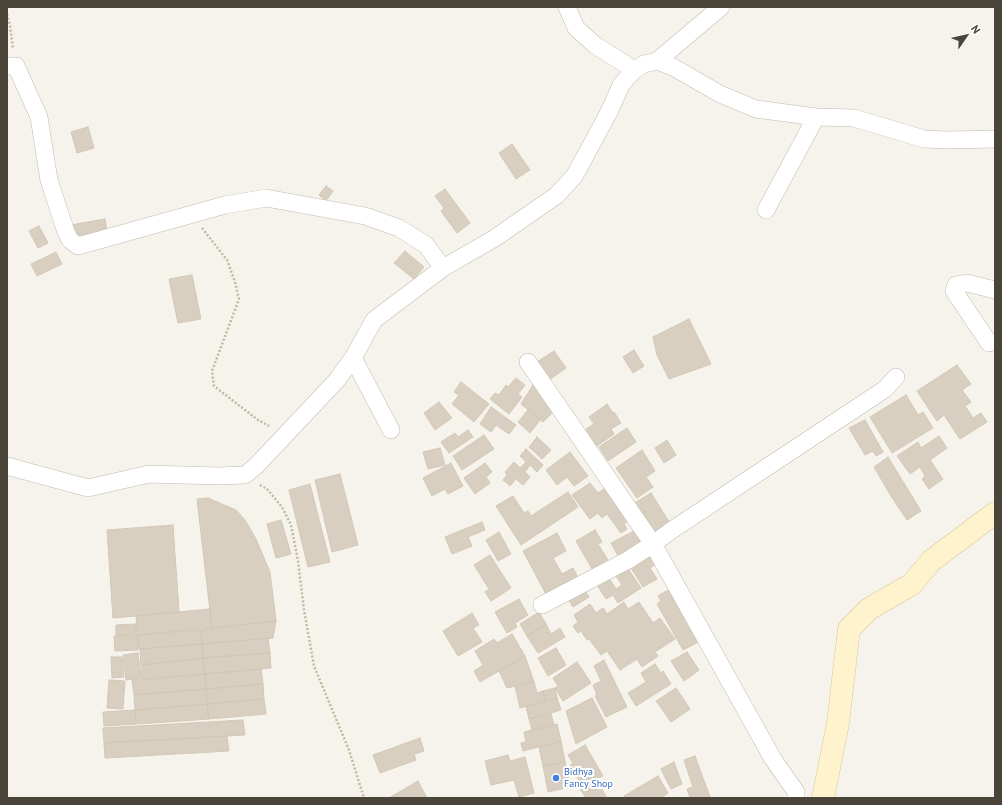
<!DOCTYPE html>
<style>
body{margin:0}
#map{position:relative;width:1002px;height:805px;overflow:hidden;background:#f6f3ec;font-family:"PT Sans",sans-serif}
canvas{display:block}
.frame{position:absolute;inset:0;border:8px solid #4b4439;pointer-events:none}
.north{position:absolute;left:946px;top:16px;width:40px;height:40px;-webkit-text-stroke:3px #fff;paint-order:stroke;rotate:56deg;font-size:11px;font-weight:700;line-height:16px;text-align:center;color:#4b4439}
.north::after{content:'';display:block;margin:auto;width:14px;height:18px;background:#4b4439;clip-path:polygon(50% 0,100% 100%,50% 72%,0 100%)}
</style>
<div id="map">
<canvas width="1002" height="805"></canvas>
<div class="frame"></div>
<div class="north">N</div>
</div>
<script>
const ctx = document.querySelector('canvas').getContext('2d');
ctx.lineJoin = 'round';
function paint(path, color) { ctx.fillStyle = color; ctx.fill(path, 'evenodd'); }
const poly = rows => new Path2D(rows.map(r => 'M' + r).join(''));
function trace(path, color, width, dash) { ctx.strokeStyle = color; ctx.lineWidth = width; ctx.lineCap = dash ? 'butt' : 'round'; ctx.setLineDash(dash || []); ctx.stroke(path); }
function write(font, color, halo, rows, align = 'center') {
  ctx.font = font + ' "PT Sans",sans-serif'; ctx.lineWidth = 4; ctx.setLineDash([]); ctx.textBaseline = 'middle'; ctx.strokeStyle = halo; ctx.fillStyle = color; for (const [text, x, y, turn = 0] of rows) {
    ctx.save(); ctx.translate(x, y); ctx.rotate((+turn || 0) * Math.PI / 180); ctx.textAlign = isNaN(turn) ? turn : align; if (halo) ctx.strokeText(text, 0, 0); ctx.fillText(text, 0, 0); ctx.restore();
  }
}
const building = poly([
 [88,127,94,148,77,153,71,132,88,127],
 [512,144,530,170,516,179,499,153,512,144],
 [326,186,333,191,326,201,319,195,326,186],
 [445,189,470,223,457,233,441,211,444,208,435,196,445,189],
 [105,219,108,237,74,239,71,225,105,219],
 [39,226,48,243,38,248,29,231,39,226],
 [405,251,424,267,414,279,394,263,405,251],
 [56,252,62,264,37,276,31,264,56,252],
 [192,275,201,319,178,323,169,279,192,275],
 [689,319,711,364,669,379,657,355,653,337,689,319],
 [634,350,644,366,633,373,623,357,634,350],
 [554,351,566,368,549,380,537,362,554,351],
 [957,365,971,384,962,390,971,402,965,406,973,418,981,413,987,422,960,439,944,415,937,421,917,391,957,365],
 [516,378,525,385,518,394,522,397,509,414,490,399,495,393,499,395,506,385,508,387,516,378],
 [461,382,489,404,474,422,452,404,459,395,454,392,461,382],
 [533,385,557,408,543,422,521,404,533,385],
 [906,395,918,415,923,412,933,428,892,453,870,417,906,395],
 [439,402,452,418,435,430,424,413,439,402],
 [607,404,613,413,614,412,621,423,611,429,614,434,597,446,586,429,594,424,589,417,607,404],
 [491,407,516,425,509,434,496,425,491,432,480,424,491,407],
 [528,410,540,420,530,433,518,422,528,410],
 [865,420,883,452,876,456,873,451,865,455,849,428,865,420],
 [627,428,636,442,608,461,599,447,627,428],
 [468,430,473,437,449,453,441,442,455,433,458,437,468,430],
 [484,435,494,449,462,470,453,456,484,435],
 [939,436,947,448,930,460,943,479,929,489,922,479,925,476,920,467,910,474,897,456,918,442,921,448,939,436],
 [537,437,551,450,542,459,529,447,537,437],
 [667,440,676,455,664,463,655,448,667,440],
 [440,448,445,465,428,469,423,452,440,448],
 [526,449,543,465,537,472,530,465,525,472,530,477,523,485,516,479,510,486,503,480,507,475,505,472,514,462,520,468,526,462,520,456,526,449],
 [642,450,655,471,646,477,653,487,637,498,616,468,642,450],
 [570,452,588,476,574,486,567,477,557,485,546,470,570,452],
 [888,457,921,511,907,520,891,496,874,467,888,457],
 [451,463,463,486,448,494,445,489,432,496,423,478,451,463],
 [485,463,492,472,486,477,490,483,475,494,464,478,485,463],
 [340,474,358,545,332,552,315,480,340,474],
 [590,483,598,493,608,486,629,520,624,524,627,529,621,533,607,514,602,518,598,513,590,519,572,495,590,483],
 [310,484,330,562,308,567,289,490,310,484],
 [568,492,578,507,521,545,496,506,513,496,524,513,528,511,531,516,568,492],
 [651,493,671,525,653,536,633,504,651,493],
 [208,498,236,510,245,520,256,539,270,572,276,621,212,628,197,499,208,498],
 [281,520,291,554,276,558,267,524,281,520],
 [482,522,485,530,468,537,472,546,452,554,445,537,482,522],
 [173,525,179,612,113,618,107,530,173,525],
 [638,529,649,544,621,561,611,543,638,529],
 [595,530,602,542,598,544,611,565,595,574,576,541,595,530],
 [499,532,511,554,498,561,486,540,499,532],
 [557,533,566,551,553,558,562,574,573,568,579,579,547,596,523,551,557,533],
 [650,550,660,561,650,568,657,579,643,587,628,563,650,550],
 [490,555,511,588,491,601,485,592,489,589,474,565,490,555],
 [625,564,641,588,618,603,613,595,606,599,595,582,607,575,616,589,622,585,613,571,625,564],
 [673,587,704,639,683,650,657,604,661,601,658,596,673,587],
 [583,588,589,597,573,607,567,597,583,588],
 [519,599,528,615,515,623,517,627,507,633,495,612,519,599],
 [624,602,628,609,639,602,653,623,660,618,675,639,655,652,658,656,642,667,637,659,620,670,607,651,601,655,589,639,587,640,581,631,578,633,573,626,578,622,574,615,590,604,596,613,603,608,607,614,624,602],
 [210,609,212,628,137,635,136,616,210,609],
 [539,612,546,624,527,636,520,624,539,612],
 [472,613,479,625,473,628,482,642,458,656,443,631,472,613],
 [276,621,273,638,202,644,201,630,276,621],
 [136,624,136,634,116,635,116,625,136,624],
 [546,624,551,634,560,628,565,637,538,653,527,636,546,624],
 [201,630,202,644,139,649,137,635,201,630],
 [512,634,525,656,480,682,474,671,483,665,475,651,494,639,497,643,512,634],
 [137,635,138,650,115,651,114,636,137,635],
 [268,638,270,653,203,658,202,644,268,638],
 [202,644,203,658,141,665,140,649,202,644],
 [556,648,566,665,548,676,538,658,556,648],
 [687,652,699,670,684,681,671,661,687,652],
 [138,653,141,678,126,680,123,655,138,653],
 [270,653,271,668,205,674,203,658,270,653],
 [525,656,534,682,507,688,499,671,525,656],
 [111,657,122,657,124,677,112,678,111,657],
 [203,658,205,674,142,680,141,665,203,658],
 [604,660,627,707,606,717,595,696,597,695,593,685,601,681,594,666,604,660],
 [577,662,591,683,563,701,555,688,558,686,553,678,577,662],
 [655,664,661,673,663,671,671,684,636,706,628,693,646,682,641,673,655,664],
 [261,669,263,684,206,689,205,674,261,669],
 [205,674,206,689,134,695,132,680,205,674],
 [109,680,125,681,123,709,107,708,109,680],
 [534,682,537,693,543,691,546,701,520,708,515,686,534,682],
 [263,684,264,699,207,704,206,689,263,684],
 [555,688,557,698,546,701,543,691,555,688],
 [676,688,690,709,671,722,656,701,676,688],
 [206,689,207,704,135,710,134,695,206,689],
 [557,698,561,710,529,719,526,706,557,698],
 [592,698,607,727,576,744,566,711,592,698],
 [264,699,266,714,209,719,207,704,264,699],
 [207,704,209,719,137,724,135,710,207,704],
 [135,710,136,724,104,726,103,712,135,710],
 [551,714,554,725,532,730,529,719,551,714],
 [243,720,245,735,104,743,103,728,243,720],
 [557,724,561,741,523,751,521,743,526,742,524,732,557,724],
 [227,736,229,751,105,758,104,743,227,736],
 [420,738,424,751,414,754,416,760,380,773,373,755,420,738],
 [561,741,565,762,543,766,539,747,561,741],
 [585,745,603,776,596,779,607,798,586,798,580,789,583,787,570,765,573,763,568,755,585,745],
 [508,755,510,761,525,757,534,793,519,797,514,780,491,785,485,761,508,755],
 [695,756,710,797,708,798,690,798,687,789,693,787,684,760,695,756],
 [565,762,571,787,548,792,543,766,565,762],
 [674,762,682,784,671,789,661,769,674,762],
 [658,776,668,793,661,798,626,798,624,796,658,776],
 [418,781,427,798,389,798,418,781]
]);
paint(building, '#d8cfc1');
trace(building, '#d3c7b4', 1);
const street = poly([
 [567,7,576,28,595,45,625,64,633,71],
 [657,61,721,7],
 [7,66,16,66,39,117,49,180,66,232,70,240,78,246,225,205,266,198,365,216,399,228,426,245,443,268],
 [766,210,816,117],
 [989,343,954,291,956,285,967,283,995,290],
 [353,358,391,430],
 [528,362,653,544,773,759,796,792,796,798],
 [7,466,88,488,149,474,218,476,245,475,256,466,337,380,353,358,374,320,443,268,495,238,557,195,575,175,609,112,621,85,633,71,644,64,657,61,673,67,720,94,756,109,816,117,854,118,924,139,948,140,995,139],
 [542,605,628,560,653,544,672,530,885,389,896,377]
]);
const secondary = poly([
 [823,798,838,723,849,629,869,609,912,584,931,561,995,513]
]);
trace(street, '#c2bbae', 18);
trace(secondary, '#d6c79b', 23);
trace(poly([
 [7,14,10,26,13,49],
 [202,228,227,260,235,282,239,299,212,371,214,386,258,420,269,426],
 [260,485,267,489,282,507,291,525,298,561,304,610,314,666,349,750,364,798]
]), '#c4b79f', 2.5, [2, 2]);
trace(street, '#fff', 17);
trace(secondary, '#fff3cd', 22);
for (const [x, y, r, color] of [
 [556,778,4,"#3f7fe0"]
]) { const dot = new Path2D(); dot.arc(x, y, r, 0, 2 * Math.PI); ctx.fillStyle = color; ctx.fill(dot); trace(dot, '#fff', 1.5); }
write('10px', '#366cbe', '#fff', [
 ["Bidhya",564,772],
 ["Fancy Shop",564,784]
], 'left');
</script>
